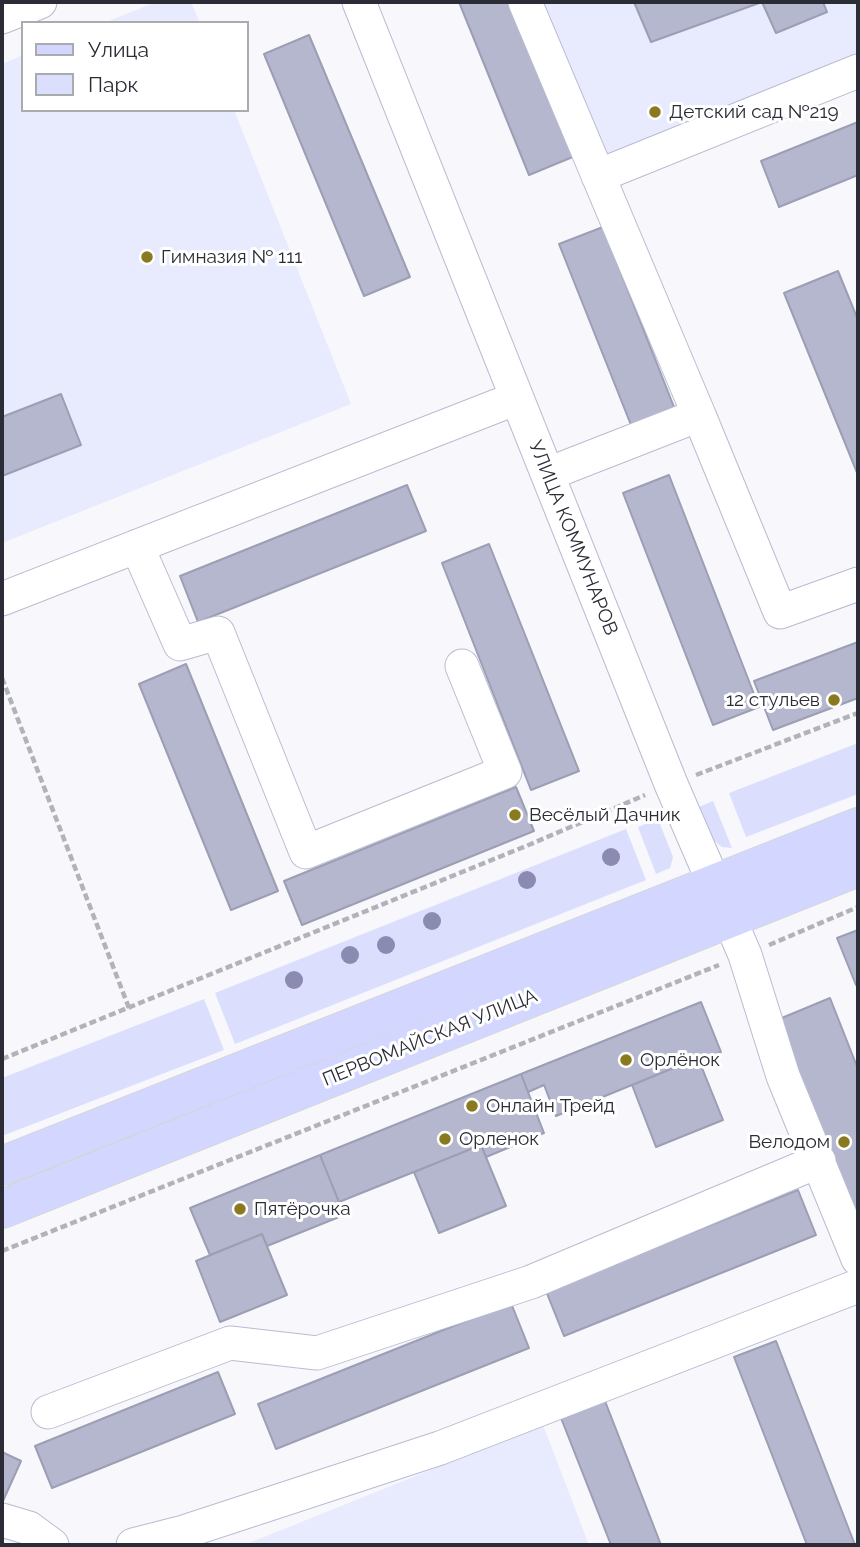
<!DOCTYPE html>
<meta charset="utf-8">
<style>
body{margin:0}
#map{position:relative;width:860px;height:1547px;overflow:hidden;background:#f7f7fc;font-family:Raleway,sans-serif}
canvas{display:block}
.frame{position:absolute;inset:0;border:4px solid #2b2c35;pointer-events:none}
.legend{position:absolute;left:21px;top:21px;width:228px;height:91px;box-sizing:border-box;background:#fff;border:2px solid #aaabae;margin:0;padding:9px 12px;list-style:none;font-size:21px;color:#2b2c35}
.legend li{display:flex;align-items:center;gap:14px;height:35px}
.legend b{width:35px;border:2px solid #aaabae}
</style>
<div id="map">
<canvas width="860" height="1547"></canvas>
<div class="frame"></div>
<ul class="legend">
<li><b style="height:9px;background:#d3d7ff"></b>Улица</li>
<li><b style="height:19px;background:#dbdffd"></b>Парк</li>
</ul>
</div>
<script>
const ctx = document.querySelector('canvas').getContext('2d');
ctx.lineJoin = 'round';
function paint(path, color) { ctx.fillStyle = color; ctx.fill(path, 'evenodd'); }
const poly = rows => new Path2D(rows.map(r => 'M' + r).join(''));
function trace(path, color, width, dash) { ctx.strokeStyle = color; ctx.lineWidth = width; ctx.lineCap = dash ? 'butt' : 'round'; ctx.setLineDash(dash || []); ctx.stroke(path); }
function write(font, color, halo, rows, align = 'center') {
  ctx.font = font + ' Raleway,sans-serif'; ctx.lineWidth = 6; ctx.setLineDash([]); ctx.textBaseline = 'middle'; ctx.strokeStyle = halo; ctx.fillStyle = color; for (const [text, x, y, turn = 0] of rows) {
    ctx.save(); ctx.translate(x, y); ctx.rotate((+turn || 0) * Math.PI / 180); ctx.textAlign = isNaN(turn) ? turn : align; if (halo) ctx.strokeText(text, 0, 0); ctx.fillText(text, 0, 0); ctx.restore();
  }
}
paint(poly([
 [156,2,191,2,200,23,104,23],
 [535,2,858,2,858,59,601,164],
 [23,55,23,110,234,110,351,404,2,543,2,64],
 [543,1425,589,1545,244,1545]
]), '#e8eafd');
paint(poly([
 [858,743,858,794,746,837,729,793],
 [713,801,732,848,722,847,712,839,699,807],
 [658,819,673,857,670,868,656,874,638,827],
 [626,829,646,880,235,1044,215,993],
 [204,999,224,1050,2,1136,2,1078]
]), '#dbdffd');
const building = poly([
 [459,2,512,2,575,156,529,175,459,2],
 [634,2,823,2,827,12,776,33,762,2,651,42,634,2],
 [309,35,410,277,364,296,264,54,309,35],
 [858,122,858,175,779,207,761,161,858,122],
 [603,227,674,407,631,425,559,244,603,227],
 [838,271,858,320,858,475,784,293,838,271],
 [61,394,81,445,2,476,2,417,61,394],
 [669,475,759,707,713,725,623,493,669,475],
 [407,485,426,531,198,622,180,576,407,485],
 [489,544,579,771,531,790,442,563,489,544],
 [858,642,858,698,773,730,754,681,858,642],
 [186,664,278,891,231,910,139,684,186,664],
 [516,787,534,831,302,925,284,881,516,787],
 [858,930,858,984,856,985,837,938,858,930],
 [830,998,858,1069,858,1226,777,1020,830,998],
 [701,1002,721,1052,700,1061,698,1058,556,1116,544,1085,528,1092,521,1074,701,1002],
 [698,1058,723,1120,656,1147,632,1085,698,1058],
 [521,1074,544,1133,486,1157,481,1145,339,1202,320,1155,521,1074],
 [481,1145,506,1206,439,1233,414,1172,481,1145],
 [320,1155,344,1215,267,1246,262,1234,210,1255,190,1208,320,1155],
 [798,1190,816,1235,564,1336,546,1291,798,1190],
 [262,1234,287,1295,220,1322,196,1261,262,1234],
 [511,1303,529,1348,276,1449,258,1404,511,1303],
 [776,1341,855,1545,807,1545,734,1357,776,1341],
 [218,1372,235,1414,52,1488,35,1446,218,1372],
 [605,1401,661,1545,611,1545,561,1418,605,1401],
 [2,1452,21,1461,3,1501,2,1500,2,1452]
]);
paint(building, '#b4b7ce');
trace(building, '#9c9eb4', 2);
const minor = poly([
 [359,2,671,784,745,955,783,1076,858,1259],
 [525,2,699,415],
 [2,17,40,2],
 [598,176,858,71],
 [548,474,699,415,780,612,858,584],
 [137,546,180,644,218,633,306,852,505,772,462,666],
 [2,599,517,398],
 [48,1412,230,1343,317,1353,531,1282,819,1161],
 [2,1520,29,1528,52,1545],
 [133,1545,184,1532,440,1448,858,1286]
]);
const major = poly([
 [2,1166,858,827],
 [2,1209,858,867]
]);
trace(minor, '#b9bcd2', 35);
trace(major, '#d5d5d7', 40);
trace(poly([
 [2,678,129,1008],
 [696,775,858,713],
 [769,945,858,907],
 [2,1059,531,844,645,795],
 [2,1251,719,965]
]), '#b2b3b9', 4.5, [7, 3.5]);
trace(minor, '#fff', 33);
trace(major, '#d3d7ff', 38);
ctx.fillStyle = '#8b8ab1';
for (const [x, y] of [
 [611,857],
 [527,880],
 [432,921],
 [386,945],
 [350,955],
 [294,980]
]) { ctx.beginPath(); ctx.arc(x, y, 9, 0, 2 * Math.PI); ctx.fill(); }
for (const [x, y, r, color] of [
 [655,112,7,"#897a20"],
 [147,257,7,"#897a20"],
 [834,700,7,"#897a20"],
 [515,815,7,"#897a20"],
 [626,1060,7,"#897a20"],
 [472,1106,7,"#897a20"],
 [445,1139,7,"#897a20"],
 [844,1142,7,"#897a20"],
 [240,1209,7,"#897a20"]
]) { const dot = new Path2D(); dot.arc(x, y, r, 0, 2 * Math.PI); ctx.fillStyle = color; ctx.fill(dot); trace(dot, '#fff', 2.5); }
write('19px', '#2b2c35', '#fff', [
 ["Детский сад №219",669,112],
 ["Гимназия № 111",161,257],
 ["12 стульев",820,700,"right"],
 ["Весёлый Дачник",529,815],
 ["Орлёнок",640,1060],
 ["Онлайн Трейд",486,1106],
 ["Орленок",459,1139],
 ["Велодом",830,1142,"right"],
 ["Пятёрочка",254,1209]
], 'left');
write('19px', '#2b2c35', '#fff', [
 ["УЛИЦА КОММУНАРОВ",573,538,68],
 ["ПЕРВОМАЙСКАЯ УЛИЦА",430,1038,-22]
]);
</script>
